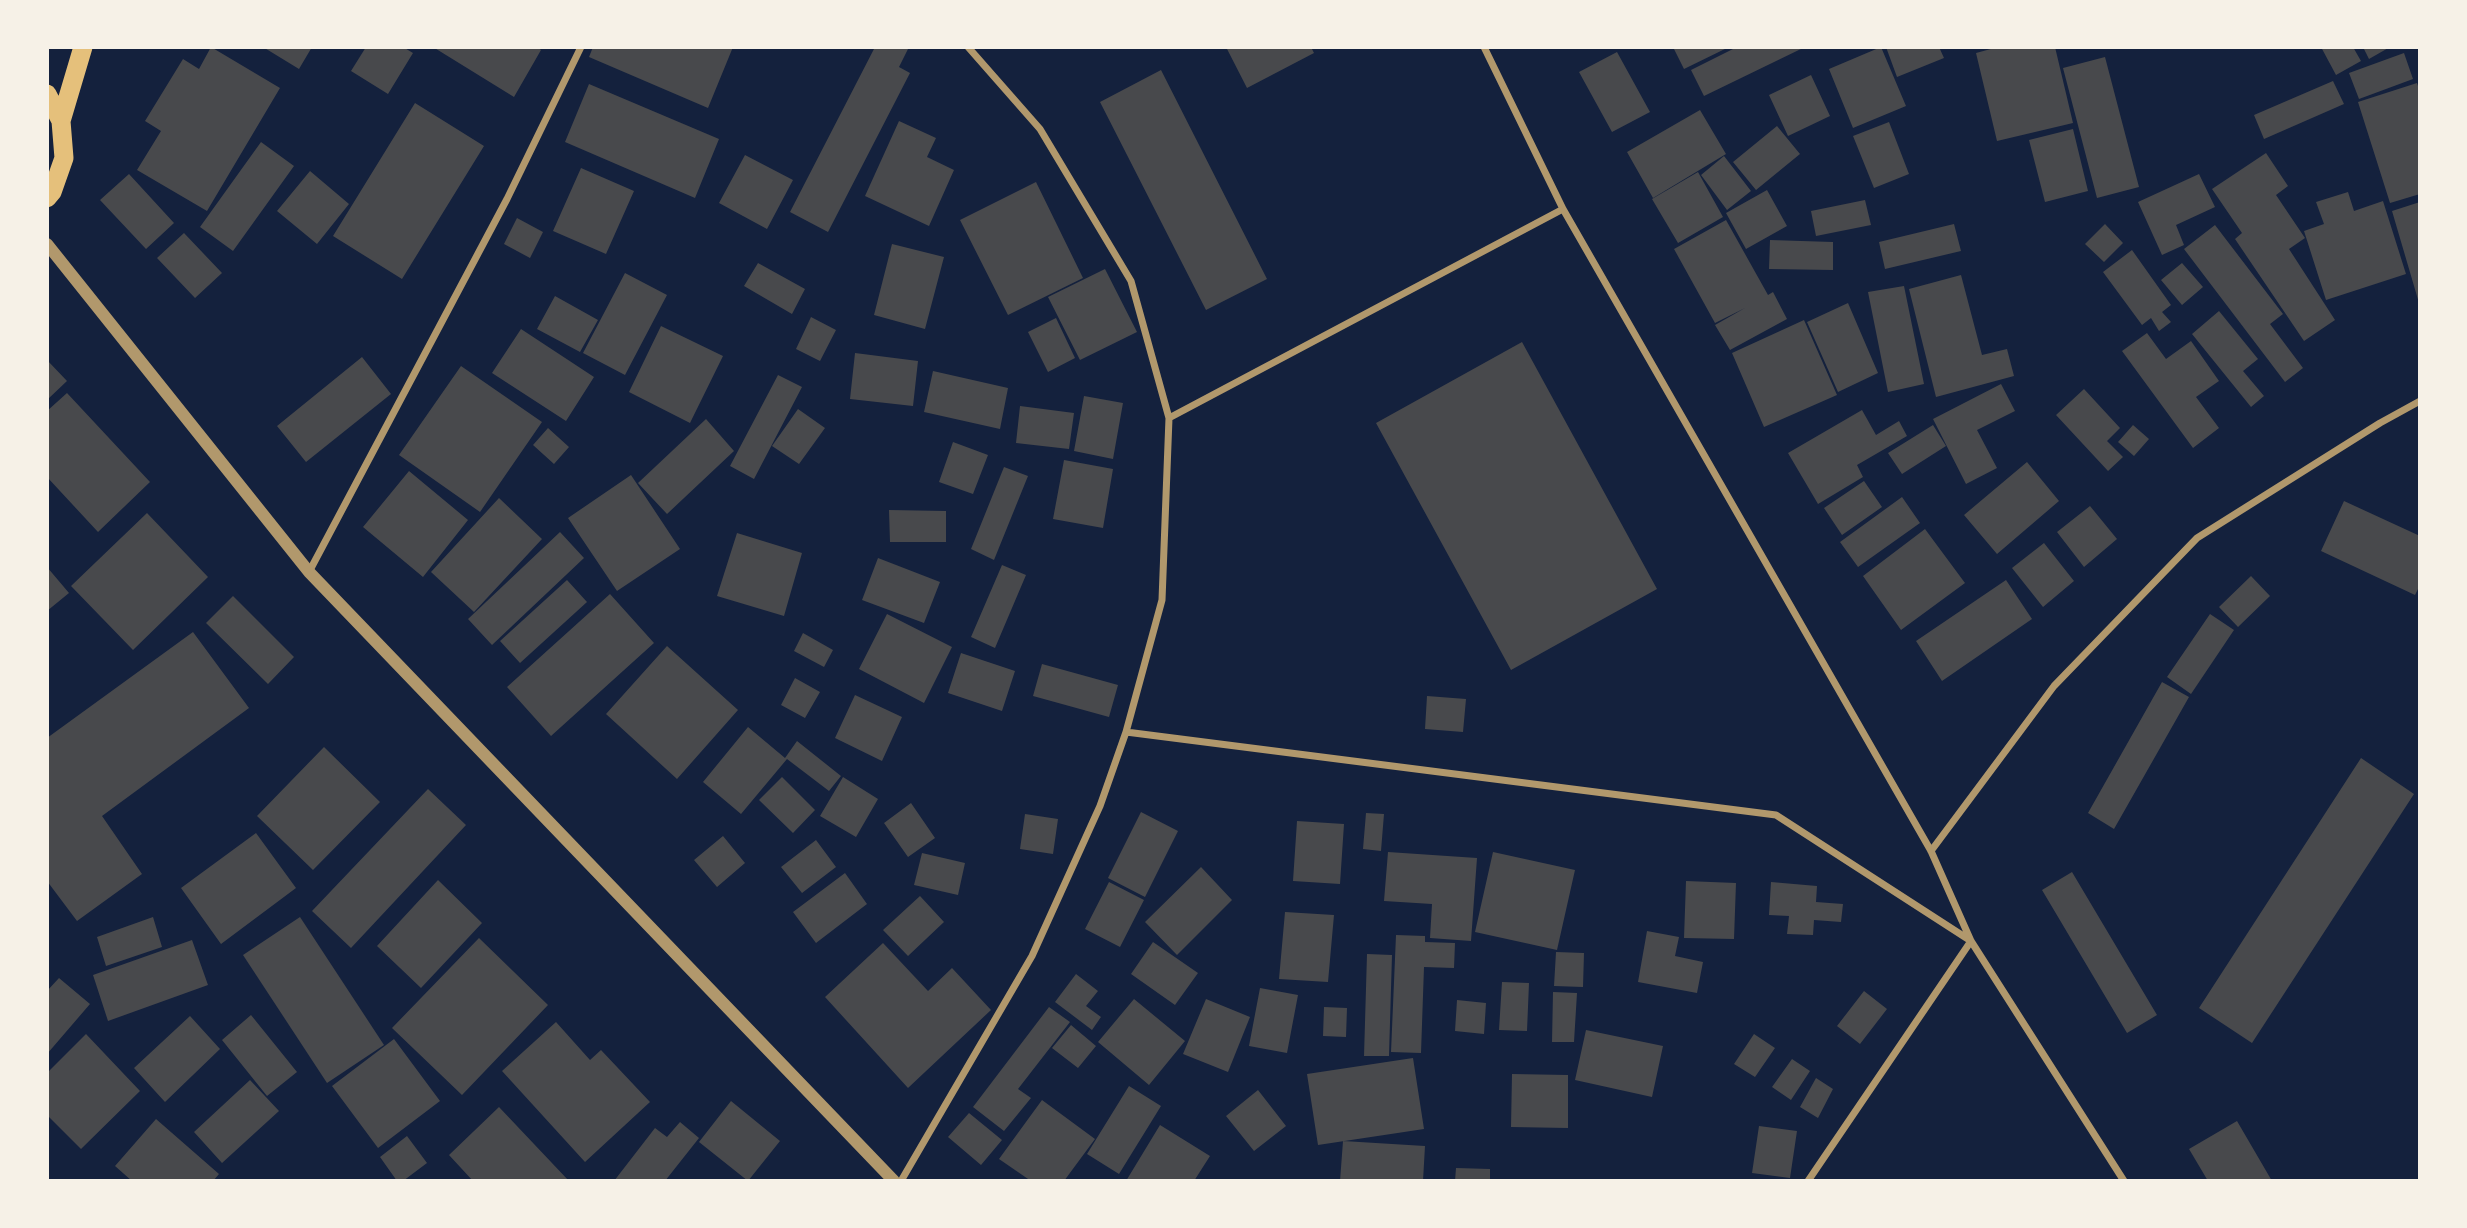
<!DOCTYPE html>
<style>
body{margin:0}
#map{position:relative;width:2467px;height:1228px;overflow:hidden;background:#14213d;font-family:"Fira Sans Condensed",sans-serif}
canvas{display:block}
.frame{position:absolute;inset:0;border:49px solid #f6f1e7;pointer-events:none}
</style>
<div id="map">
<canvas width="2467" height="1228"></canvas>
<div class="frame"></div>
</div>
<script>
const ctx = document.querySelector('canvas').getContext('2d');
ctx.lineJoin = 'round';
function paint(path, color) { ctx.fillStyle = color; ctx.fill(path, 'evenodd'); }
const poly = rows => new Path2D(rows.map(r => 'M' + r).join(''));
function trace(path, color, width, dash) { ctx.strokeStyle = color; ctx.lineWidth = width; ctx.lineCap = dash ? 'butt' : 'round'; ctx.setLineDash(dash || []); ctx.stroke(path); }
paint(poly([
 [211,47,280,88,207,211,137,170,161,131,145,121,183,59,199,69],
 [263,47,312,47,299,69],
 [366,47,403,47,413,53,388,94,351,71],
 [433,47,537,47,541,50,514,97],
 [593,47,733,47,708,108,589,57],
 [875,47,909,47,899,67,910,73,828,232,790,212],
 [1226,47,1311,47,1314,53,1247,88],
 [1673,47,1729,47,1684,69],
 [1737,47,1805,47,1704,96,1691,70],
 [1881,47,1906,106,1853,128,1829,69],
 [1886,47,1939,47,1944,58,1897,77],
 [1998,47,2055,47,2073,123,1997,141,1976,53],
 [2321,47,2353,47,2361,61,2336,75],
 [2363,47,2390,47,2369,59],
 [1617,52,1650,112,1612,132,1579,72],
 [2404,53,2413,79,2359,99,2349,73],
 [2105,57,2139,187,2097,198,2063,68],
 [1161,70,1267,279,1206,310,1100,102],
 [1811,75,1830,116,1788,136,1769,95],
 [2333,81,2344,104,2264,139,2254,115],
 [2417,83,2420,92,2420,194,2390,203,2358,102],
 [589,84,719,139,695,198,565,142],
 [415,103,484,146,402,279,333,236],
 [1700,110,1726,154,1653,198,1627,152],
 [899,121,936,138,927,157,954,170,929,226,865,196],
 [1889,122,1909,174,1874,188,1853,136],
 [1777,126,1800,154,1756,190,1733,162],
 [2073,129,2088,191,2045,202,2029,140],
 [261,142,294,166,233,251,200,227],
 [2266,153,2288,186,2276,195,2305,238,2289,249,2335,320,2304,341,2235,239,2242,233,2212,189],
 [745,155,793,180,767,229,719,203],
 [1724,156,1751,191,1727,210,1701,175],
 [581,168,634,191,606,254,553,231],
 [310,171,349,204,317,244,277,211],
 [1698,172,1723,217,1678,243,1652,199],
 [129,174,174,223,146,249,100,200],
 [2199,174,2215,207,2176,225,2184,245,2162,255,2138,202],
 [1036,182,1083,278,1008,315,960,220],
 [1767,190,1787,226,1746,249,1726,213],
 [2348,192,2354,211,2383,201,2406,274,2326,300,2304,231,2324,224,2316,202],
 [1865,200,1871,225,1816,236,1811,211],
 [2420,202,2420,303,2419,303,2392,211],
 [517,218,543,232,530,258,504,244],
 [1726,220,1768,295,1773,292,1787,319,1730,350,1715,325,1745,308,1715,323,1674,249],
 [1954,224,1961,251,1885,269,1879,242],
 [2105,224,2123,243,2104,262,2085,244],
 [2215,225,2283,314,2270,324,2303,368,2285,382,2184,249],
 [184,233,222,273,195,298,157,258],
 [1770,240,1833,242,1833,270,1769,269],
 [892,244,944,257,925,329,874,315],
 [2132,250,2171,305,2162,312,2171,322,2159,331,2151,318,2142,325,2103,272],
 [758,263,805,289,792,314,744,286],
 [2182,263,2203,287,2182,305,2161,280],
 [1105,269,1137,332,1080,360,1048,297],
 [625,273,667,295,625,375,583,353],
 [1961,275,1982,355,2007,349,2014,376,1936,397,1909,289],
 [1904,286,1924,384,1888,392,1868,292],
 [555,296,598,320,580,352,537,329],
 [1848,303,1878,373,1838,392,1807,322],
 [2219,311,2258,359,2243,371,2264,396,2251,407,2192,334],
 [811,317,836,330,820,361,796,349],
 [1056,318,1075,358,1048,372,1028,332],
 [1804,320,1837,395,1764,427,1732,353],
 [661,326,723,356,690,423,629,392],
 [521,329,594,377,566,421,492,373],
 [2147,333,2166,359,2191,341,2219,381,2196,397,2219,428,2193,448,2122,351],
 [1522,342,1657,589,1511,670,1376,423],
 [855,353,918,361,913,406,850,399],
 [362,357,391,394,306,462,277,426],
 [47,360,67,381,47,400],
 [461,366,542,422,480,512,399,455],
 [933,371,1008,388,1000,429,924,412],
 [778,375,802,387,754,479,730,466],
 [2001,384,2015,411,1977,430,1997,468,1966,484,1933,419],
 [2084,389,2120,428,2107,441,2123,457,2108,471,2056,415],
 [67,393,150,482,98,532,47,477,47,411],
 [1084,396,1123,403,1113,459,1074,451],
 [1020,406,1074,413,1069,449,1016,443],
 [798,409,825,428,799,464,772,446],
 [1862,410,1876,435,1899,421,1907,436,1857,465,1863,477,1818,504,1788,453],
 [706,419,734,451,667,514,638,483],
 [1933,425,1946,446,1902,474,1888,453],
 [2133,425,2149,439,2134,456,2118,442],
 [548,428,569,447,554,464,533,445],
 [953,442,988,455,973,494,939,482],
 [1064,460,1113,469,1103,528,1053,519],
 [2027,462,2059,501,1997,554,1964,515],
 [1004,467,1028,476,994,560,971,549],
 [409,471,468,520,423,577,363,527],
 [631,475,680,549,617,591,568,518],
 [1864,481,1882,507,1842,535,1824,508],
 [1902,497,1920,523,1858,567,1840,542],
 [499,498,542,539,474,612,431,572],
 [2344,501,2420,536,2420,585,2415,595,2321,551],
 [2090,506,2117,539,2084,567,2057,532],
 [889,510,946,511,946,542,890,542],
 [147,513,208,577,133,650,71,586],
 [1925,529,1965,583,1901,630,1863,576],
 [560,532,584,558,492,645,468,619],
 [737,533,802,553,784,616,717,596],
 [2044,543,2074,581,2043,607,2012,568],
 [878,558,940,582,924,623,862,600],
 [1002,565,1026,575,995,648,971,637],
 [47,567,69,593,47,611],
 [2251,576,2270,596,2238,627,2219,607],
 [567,580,587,602,520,663,500,641],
 [2006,580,2032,619,1942,681,1916,641],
 [610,594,654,643,551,736,507,687],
 [233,596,294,657,268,684,206,623],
 [887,614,952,647,924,703,859,669],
 [2210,614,2234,630,2191,694,2167,677],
 [193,632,249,708,102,816,142,874,77,921,47,881,47,738],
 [803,633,833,650,824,667,794,651],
 [667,646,738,710,677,779,606,714],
 [961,653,1015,671,1002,711,948,693],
 [1042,664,1118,685,1109,717,1033,696],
 [795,678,820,692,805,718,781,705],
 [2162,682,2189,697,2114,829,2088,813],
 [855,695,902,717,882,761,835,738],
 [1427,696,1466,699,1463,732,1425,729],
 [748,727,785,758,797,741,841,776,829,791,787,759,741,814,703,782],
 [324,747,380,802,313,870,257,816],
 [2361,758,2414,794,2252,1043,2199,1008],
 [782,777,815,810,793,833,759,800],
 [843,777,878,799,856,837,820,816],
 [428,789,466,825,351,948,312,911],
 [911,803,935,838,908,857,884,823],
 [1141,812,1178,831,1145,897,1108,878],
 [1366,813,1384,814,1381,851,1363,849],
 [1025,814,1058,819,1053,854,1020,849],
 [1297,821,1344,824,1340,884,1293,881],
 [256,833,296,888,221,944,181,888],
 [723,836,745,863,717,887,694,860],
 [816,840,836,867,802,893,781,867],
 [1388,852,1477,858,1471,941,1430,938,1432,904,1384,901],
 [1493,852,1575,870,1557,950,1475,932],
 [922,853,965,863,958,895,914,885],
 [1201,867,1232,900,1177,955,1145,922],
 [2072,872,2157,1015,2127,1033,2042,890],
 [845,873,867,904,816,943,793,912],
 [438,880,482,923,421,988,377,946],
 [1686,881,1736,883,1734,939,1684,938],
 [1109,882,1144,900,1120,947,1085,929],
 [1771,882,1817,886,1816,902,1843,904,1841,922,1814,920,1813,935,1787,934,1789,916,1769,915],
 [920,896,944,922,908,956,883,930],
 [1285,912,1334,915,1328,982,1279,979],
 [153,917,162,947,106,966,97,937],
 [300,917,384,1045,327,1083,243,955],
 [1647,931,1679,937,1675,956,1703,962,1697,993,1638,982],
 [1396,935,1425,936,1425,942,1455,943,1454,968,1424,967,1421,1053,1391,1052],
 [479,938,548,1005,462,1095,392,1028],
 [192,940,208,985,108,1021,93,975],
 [1153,942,1198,973,1175,1005,1131,974],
 [883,943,928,991,952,968,991,1010,908,1088,825,997],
 [1556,952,1584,953,1583,987,1554,986],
 [1367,954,1392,955,1389,1056,1364,1056],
 [1076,974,1098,991,1086,1006,1101,1017,1092,1030,1055,1002],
 [59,978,90,1004,47,1054,47,991],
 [1502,982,1529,983,1527,1031,1499,1030],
 [1260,988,1298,995,1287,1053,1249,1046],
 [1864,991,1887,1009,1860,1044,1837,1026],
 [1553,992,1577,993,1574,1042,1552,1042],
 [1134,999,1185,1041,1149,1085,1098,1042],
 [1206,999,1250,1017,1228,1072,1183,1054],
 [1457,1000,1486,1003,1484,1034,1455,1031],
 [1049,1007,1070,1022,1018,1089,1031,1098,1004,1131,973,1107],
 [1324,1007,1347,1008,1346,1037,1323,1036],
 [251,1015,297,1072,267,1096,222,1040],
 [190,1016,220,1049,165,1102,134,1068],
 [556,1022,590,1060,601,1050,650,1102,585,1162,502,1071],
 [1071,1025,1096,1046,1078,1068,1052,1048],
 [1586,1030,1663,1046,1652,1097,1575,1080],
 [86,1034,140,1091,81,1149,47,1115,47,1073],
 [1754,1034,1775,1048,1755,1077,1734,1064],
 [394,1039,440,1101,378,1148,332,1086],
 [1413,1058,1424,1129,1318,1145,1307,1074],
 [1792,1059,1810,1071,1791,1100,1772,1087],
 [1512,1074,1568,1075,1568,1128,1511,1127],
 [1816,1078,1833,1089,1818,1118,1800,1107],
 [250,1080,279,1111,222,1163,194,1132],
 [1129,1086,1161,1106,1119,1174,1087,1154],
 [1258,1090,1286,1126,1254,1151,1226,1116],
 [1042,1100,1095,1139,1064,1181,1031,1181,999,1159],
 [731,1101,780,1141,748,1181,699,1142],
 [499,1107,569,1181,473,1181,449,1155],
 [969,1113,1002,1140,981,1165,948,1137],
 [156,1119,219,1174,213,1181,132,1181,115,1166],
 [2237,1121,2272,1181,2208,1181,2189,1149],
 [680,1122,699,1138,665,1181,614,1181,655,1128,667,1137],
 [1160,1125,1210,1156,1194,1181,1126,1181],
 [1759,1126,1797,1131,1790,1178,1752,1173],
 [407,1136,427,1163,403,1181,397,1181,380,1157],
 [1343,1141,1425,1146,1423,1181,1340,1181],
 [1456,1168,1490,1169,1490,1181,1455,1181]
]), '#48494c');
trace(poly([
 [1484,47,1563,209,1931,851,1971,941,2124,1181],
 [1169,418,1563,209],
 [309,572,507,199,581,47],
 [1126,732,1776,815,1971,941,1808,1181],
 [1931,851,2054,686,2197,538,2380,423,2420,401],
 [901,1181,1032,956,1100,806,1126,732,1162,600,1169,418,1131,281,1040,129,968,47]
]), '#b1986c', 7);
trace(poly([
 [47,244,309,572,894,1181]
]), '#b1986c', 12);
trace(poly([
 [47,94,61,121,64,158,52,192,47,198],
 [61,121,83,47]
]), '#e5c07b', 19);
</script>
